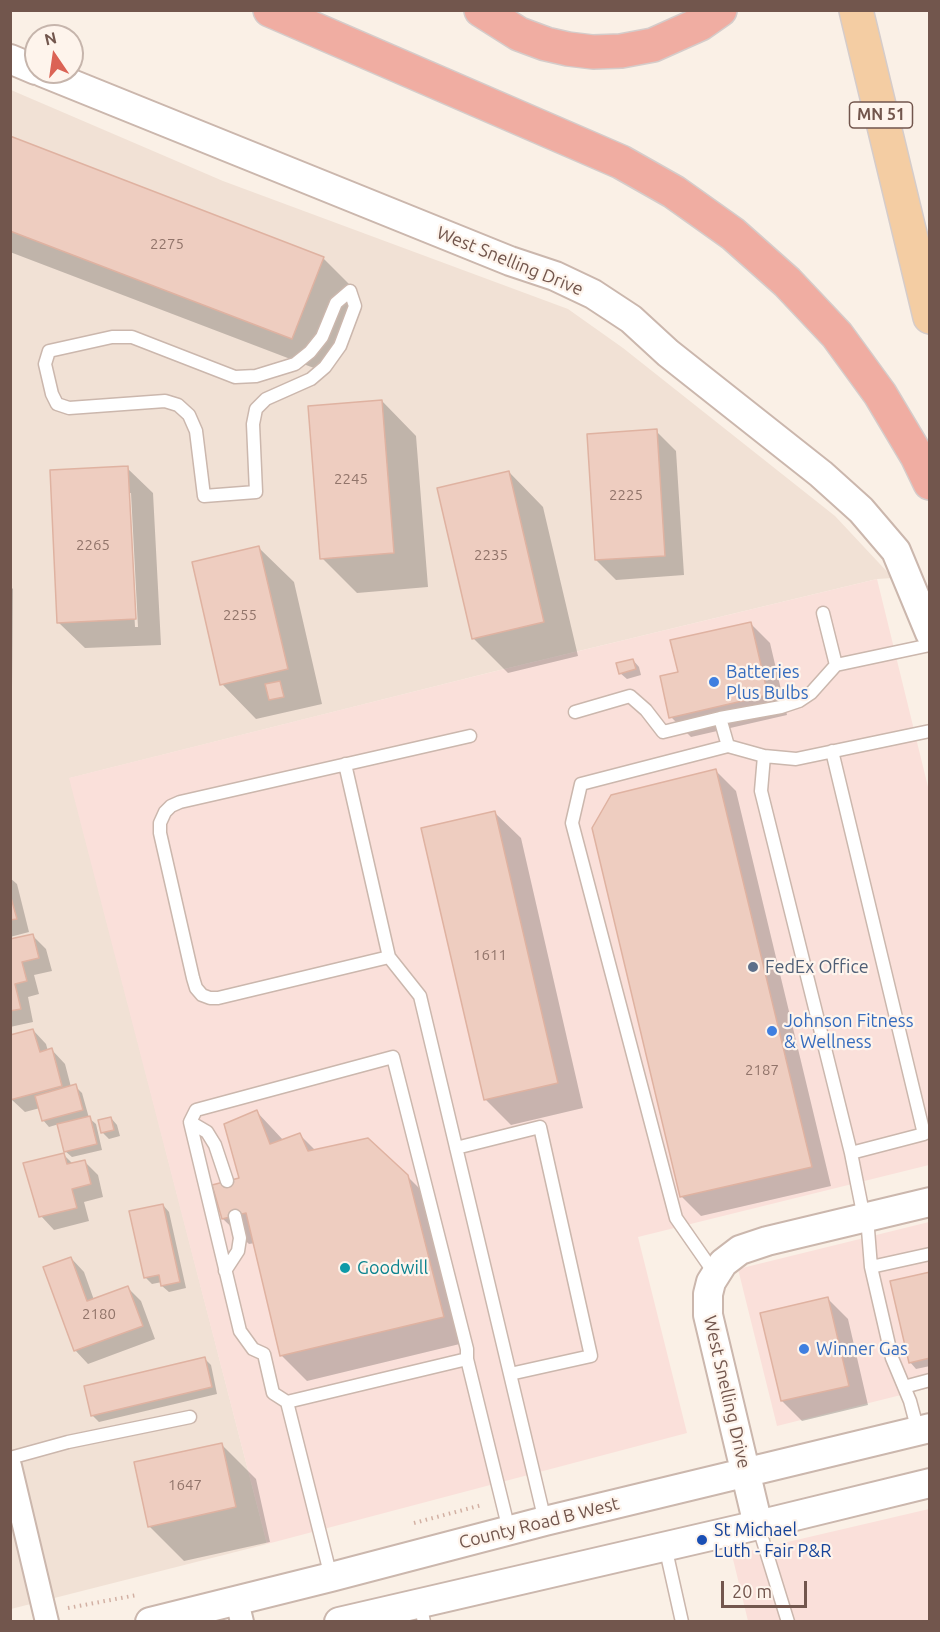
<!DOCTYPE html>
<style>
body{margin:0}
#map{position:relative;width:940px;height:1632px;overflow:hidden;background:#faf0e6;font-family:Ubuntu,sans-serif}
canvas{display:block}
.frame{position:absolute;inset:0;border:12px solid #72564d;pointer-events:none}
.north{position:absolute;left:24px;top:24px;width:60px;height:60px;box-sizing:border-box;background:#fef4ec;border:2px solid #c6b5ac;border-radius:50%;rotate:347deg;font-size:16px;font-weight:700;line-height:24px;text-align:center;color:#72564d}
.north::after{content:'';display:block;margin:auto;width:21px;height:27px;background:#db6355;clip-path:polygon(50% 0,100% 100%,50% 72%,0 100%)}
.scale{position:absolute;left:721px;top:1581px;width:86px;height:27px;box-sizing:border-box;border:3px solid #72564d;border-top:0;padding-left:8px;font-size:18px;line-height:21px;white-space:nowrap;color:#72564d;-webkit-text-stroke:4px #fef4ec;paint-order:stroke}
</style>
<div id="map">
<canvas width="940" height="1632"></canvas>
<div class="frame"></div>
<div class="north">N</div>
<div class="scale">20 m</div>
</div>
<script>
const ctx = document.querySelector('canvas').getContext('2d');
ctx.lineJoin = 'round';
function paint(path, color) { ctx.fillStyle = color; ctx.fill(path, 'evenodd'); }
const poly = rows => new Path2D(rows.map(r => 'M' + r).join(''));
function trace(path, color, width, dash) { ctx.strokeStyle = color; ctx.lineWidth = width; ctx.lineCap = dash ? 'butt' : 'round'; ctx.setLineDash(dash || []); ctx.stroke(path); }
function write(font, color, halo, rows, align = 'center') {
  ctx.font = font + ' Ubuntu,sans-serif'; ctx.lineWidth = 4.5; ctx.setLineDash([]); ctx.textBaseline = 'middle'; ctx.strokeStyle = halo; ctx.fillStyle = color; for (const [text, x, y, turn = 0] of rows) {
    ctx.save(); ctx.translate(x, y); ctx.rotate((+turn || 0) * Math.PI / 180); ctx.textAlign = isNaN(turn) ? turn : align; if (halo) ctx.strokeText(text, 0, 0); ctx.fillText(text, 0, 0); ctx.restore();
  }
}
paint(poly([
 [11,90,223,181,568,309,623,348,835,516,893,578,877,579,496,671,70,778,267,1544,11,1609]
]), '#f1e1d5');
paint(poly([
 [877,579,929,791,929,1165,638,1237,687,1433,267,1544,69,778,496,671],
 [929,1222,929,1388,777,1426,738,1269],
 [929,1509,929,1621,748,1621,732,1555]
]), '#fae0da');
paint(poly([
 [10,138,323,258,358,293,327,373,10,252],
 [382,401,416,436,428,587,357,593,322,558],
 [656,431,676,451,684,575,616,580,596,560],
 [127,468,153,493,161,645,85,648,59,623],
 [128,493,131,493,138,627,135,627],
 [509,472,543,507,578,656,508,673,473,638],
 [259,548,294,582,322,704,256,719,222,684],
 [10,586,13,589,12,688,10,688],
 [750,623,770,643,787,715,691,737,671,717,679,673],
 [633,660,639,667,641,675,627,679,620,673],
 [716,771,736,791,831,1186,701,1216,681,1196],
 [495,813,521,838,583,1108,511,1125,485,1099],
 [10,878,17,884,29,932,10,937],
 [33,936,46,949,52,971,34,975,39,994,28,997,33,1022,10,1027,10,941],
 [33,1030,46,1044,48,1051,52,1050,65,1064,71,1087,75,1086,82,1093,89,1118,96,1124,102,1150,72,1157,65,1151,59,1124,49,1127,43,1120,40,1108,25,1112,11,1099],
 [257,1112,284,1141,300,1135,316,1151,407,1176,434,1203,468,1342,307,1381,281,1355,255,1243,249,1244,223,1219,241,1179],
 [111,1118,117,1125,120,1136,109,1139,103,1133],
 [63,1154,73,1164,85,1162,98,1175,103,1197,84,1202,89,1221,54,1230,41,1216],
 [163,1205,169,1212,186,1288,169,1292,162,1286,162,1282,152,1284,146,1278],
 [71,1258,84,1272,94,1300,128,1288,141,1301,155,1339,88,1364,75,1350],
 [930,1273,930,1366,916,1369,910,1362],
 [828,1299,848,1319,868,1405,802,1421,782,1401],
 [204,1358,211,1365,217,1394,99,1422,92,1415],
 [221,1444,256,1479,270,1542,184,1561,149,1526]
]), '#0003');
const building = poly([
 [10,136,324,257,292,339,10,231,10,136],
 [382,400,394,553,320,559,308,406,382,400],
 [657,429,665,556,595,560,587,434,657,429],
 [128,466,136,619,57,623,50,470,128,466],
 [509,471,544,622,472,639,437,488,509,471],
 [259,546,288,669,220,685,192,562,259,546],
 [751,622,768,695,669,718,660,676,678,672,670,640,751,622],
 [633,659,636,669,619,674,616,663,633,659],
 [280,681,284,697,269,700,265,684,280,681],
 [716,769,812,1167,680,1197,592,828,611,795,716,769],
 [495,811,558,1083,484,1100,421,828,495,811],
 [10,894,17,919,10,920,10,894],
 [33,934,39,958,22,962,27,981,15,984,21,1009,10,1011,10,939,33,934],
 [33,1029,40,1052,52,1048,62,1086,10,1100,10,1035,33,1029],
 [76,1084,83,1110,42,1121,35,1096,76,1084],
 [257,1110,270,1144,300,1133,308,1151,368,1138,408,1175,444,1317,280,1356,246,1213,222,1219,212,1185,239,1178,224,1124,257,1110],
 [90,1116,97,1144,64,1152,57,1124,90,1116],
 [111,1117,114,1130,101,1133,98,1120,111,1117],
 [64,1153,67,1164,85,1160,91,1184,72,1189,77,1208,39,1217,23,1163,64,1153],
 [163,1204,180,1282,161,1286,159,1275,144,1278,129,1211,163,1204],
 [71,1257,87,1301,128,1286,143,1326,74,1351,43,1267,71,1257],
 [930,1272,930,1358,909,1363,890,1281,930,1272],
 [828,1297,849,1386,781,1401,760,1313,828,1297],
 [205,1357,212,1387,91,1416,84,1386,205,1357],
 [222,1443,236,1507,148,1527,134,1462,222,1443]
]);
paint(building, '#eecdc0');
trace(building, '#dfb2a1', 1.5);
const service = poly([
 [350,291,355,306,340,346,325,367,311,379,266,399,256,409,253,424,256,492,204,496,196,431,189,415,178,405,165,401,69,408,57,404,52,394,45,364,49,351,112,337,132,337,235,377,256,376,295,364,310,352,322,337,336,303,350,291],
 [823,613,836,665],
 [575,712,630,696,646,710,663,732,720,718,781,707,799,701,811,693,836,665,930,645],
 [720,718,728,746],
 [832,751,924,1134,851,1153],
 [345,764,389,957,420,996,545,1521],
 [389,957,218,998,210,998,202,995,196,988,193,978,160,833,160,823,165,812,171,806,180,802,470,736],
 [190,1122,207,1132,215,1145,227,1181],
 [456,1148,540,1127,591,1356,510,1374],
 [867,1217,871,1267,892,1358,910,1401,918,1431],
 [864,1218,851,1153,761,791,764,756,796,759,930,731],
 [871,1267,930,1254],
 [225,1271,238,1251,240,1238,235,1216],
 [715,1274,676,1218,572,823,581,784,728,746,764,756],
 [904,1387,930,1380],
 [287,1402,273,1393,264,1354,253,1349,240,1331,190,1122,196,1110,393,1057,467,1349,467,1359],
 [10,1458,68,1442,190,1417],
 [758,1525,788,1622],
 [665,1546,682,1622],
 [331,1577,287,1402,467,1359,509,1530],
 [420,1603,424,1622]
]);
const minor = poly([
 [10,1466,47,1622],
 [237,1601,242,1622]
]);
const tertiary = poly([
 [10,59,36,70],
 [42,72,510,261,555,276,593,294,631,319,668,353,821,474,861,510,896,551,930,633],
 [758,1525,708,1315,708,1294,711,1282,723,1263,740,1250,767,1241,930,1202],
 [150,1622,331,1577,545,1521,930,1428],
 [339,1622,758,1525,930,1483]
]);
const primary = poly([
 [856,10,930,317]
]);
const motorway = poly([
 [270,10,621,162,674,192,733,234,787,282,837,335,880,394,917,456,930,483],
 [481,10,519,34,546,44,568,49,593,52,621,51,653,45,700,24,720,10]
]);
trace(service, '#cbb7ad', 15);
trace(minor, '#cbb7ad', 26);
trace(tertiary, '#cbb7ad', 32);
trace(primary, '#d5ccca', 36);
trace(motorway, '#d5ccca', 36);
trace(poly([
 [414,1523,482,1505],
 [68,1608,137,1595]
]), '#d2b0a3', 4, [1.5, 4.5]);
trace(service, '#fff', 12);
trace(minor, '#fff', 22);
trace(tertiary, '#fff', 28);
trace(primary, '#f4cda3', 33);
trace(motorway, '#f0ada2', 33);
for (const [x, y, r, color] of [
 [714,682,6,"#3f7fe0"],
 [753,967,6,"#5c6f8a"],
 [772,1031,6,"#3f7fe0"],
 [345,1268,6,"#0f9aa8"],
 [804,1349,6,"#3f7fe0"],
 [702,1540,6,"#1a4fb4"]
]) { const dot = new Path2D(); dot.arc(x, y, r, 0, 2 * Math.PI); ctx.fillStyle = color; ctx.fill(dot); trace(dot, '#fef4ec', 2); }
write('15px', '#91746a', null, [
 ["2275",167,244],
 ["2245",351,479],
 ["2225",626,495],
 ["2265",93,545],
 ["2235",491,555],
 ["2255",240,615],
 ["1611",490,955],
 ["2187",762,1070],
 ["2180",99,1314],
 ["1647",185,1485]
]);
for (const [x, y, w] of [
 [881,115,63]
]) { const box = new Path2D(); box.roundRect(x - w / 2, y - 13, w, 26, 4.5); ctx.fillStyle = '#fef4ec'; ctx.fill(box); trace(box, '#72564d', 1.5); }
write('bold 16px', '#72564d', null, [
 ["MN 51",881,115]
]);
write('18px', '#72564d', '#fef4ec', [
 ["West Snelling Drive",510,261,22],
 ["West Snelling Drive",727,1392,77],
 ["County Road B West",539,1523,-14]
]);
write('18px', '#366cbe', '#fef4ec', [
 ["Batteries",726,672],
 ["Plus Bulbs",726,693],
 ["Johnson Fitness",784,1021],
 ["& Wellness",784,1042],
 ["Winner Gas",816,1349]
], 'left');
write('18px', '#4e5e75', '#fef4ec', [
 ["FedEx Office",765,967]
], 'left');
write('18px', '#0d838f', '#fef4ec', [
 ["Goodwill",357,1268]
], 'left');
write('18px', '#164399', '#fef4ec', [
 ["St Michael",714,1530],
 ["Luth - Fair P&R",714,1551]
], 'left');
</script>
